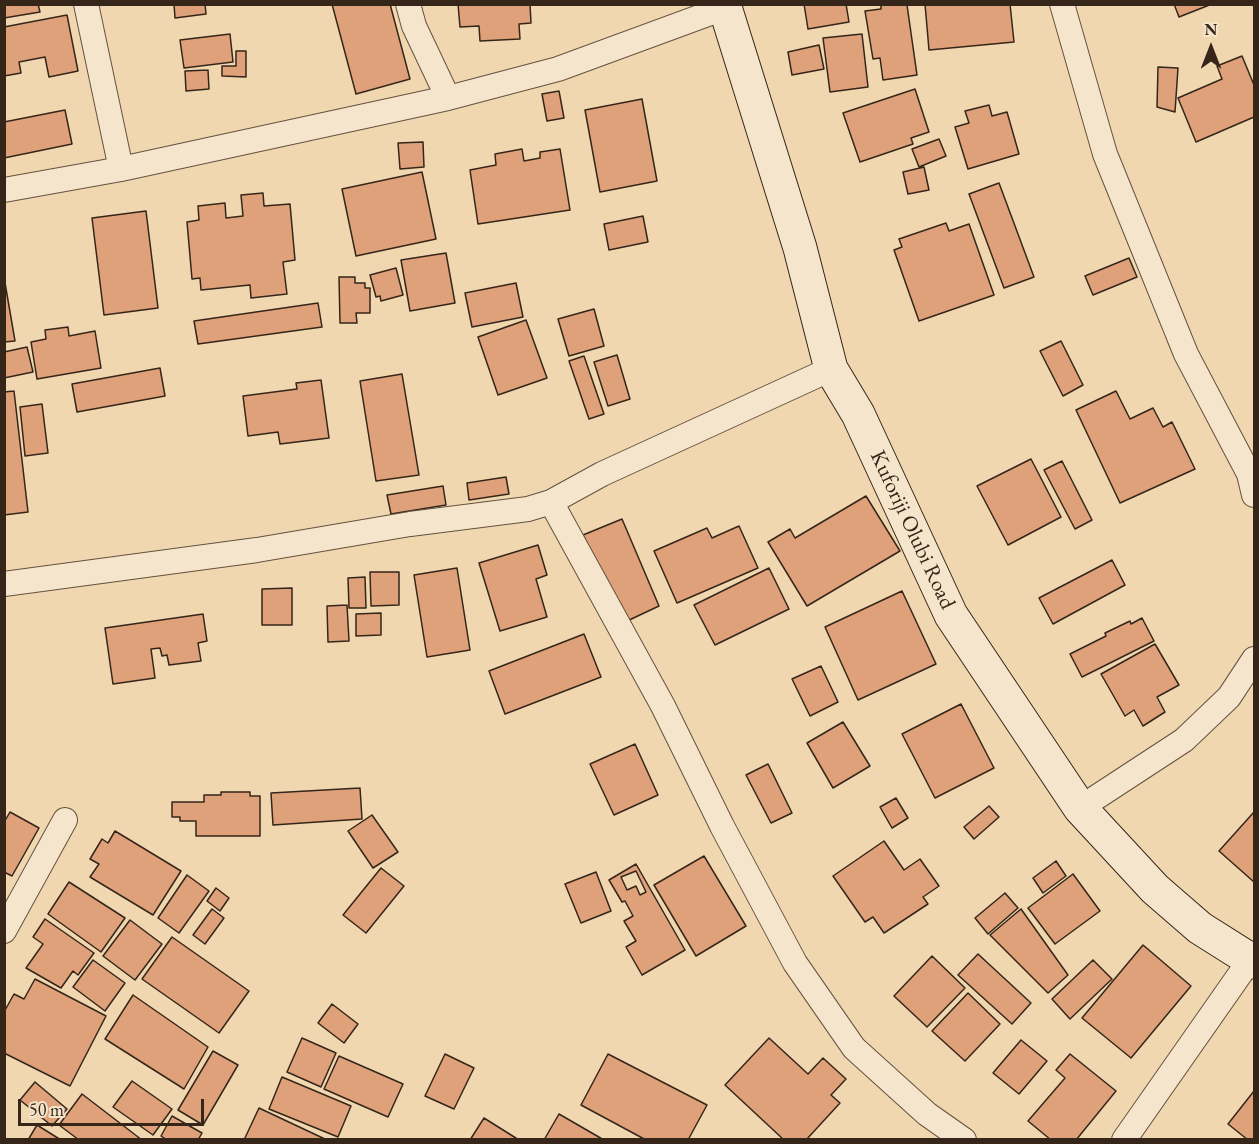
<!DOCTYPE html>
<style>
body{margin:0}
#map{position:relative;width:1259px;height:1144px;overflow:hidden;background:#f0d7b0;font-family:"EB Garamond",serif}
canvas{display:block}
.frame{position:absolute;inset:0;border:6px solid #352619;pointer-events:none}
.north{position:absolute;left:1181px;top:18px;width:60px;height:60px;-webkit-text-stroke:4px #f5e5cc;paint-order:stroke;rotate:0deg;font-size:16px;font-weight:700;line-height:24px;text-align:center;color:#352619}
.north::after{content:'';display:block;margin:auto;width:21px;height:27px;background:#352619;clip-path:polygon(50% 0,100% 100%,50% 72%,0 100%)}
.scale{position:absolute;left:18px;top:1099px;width:186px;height:27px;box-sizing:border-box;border:3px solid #352619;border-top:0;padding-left:8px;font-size:18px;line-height:21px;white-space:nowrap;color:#352619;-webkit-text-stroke:4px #f5e5cc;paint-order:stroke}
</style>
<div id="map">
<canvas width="1259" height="1144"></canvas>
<div class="frame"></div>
<div class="north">N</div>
<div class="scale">50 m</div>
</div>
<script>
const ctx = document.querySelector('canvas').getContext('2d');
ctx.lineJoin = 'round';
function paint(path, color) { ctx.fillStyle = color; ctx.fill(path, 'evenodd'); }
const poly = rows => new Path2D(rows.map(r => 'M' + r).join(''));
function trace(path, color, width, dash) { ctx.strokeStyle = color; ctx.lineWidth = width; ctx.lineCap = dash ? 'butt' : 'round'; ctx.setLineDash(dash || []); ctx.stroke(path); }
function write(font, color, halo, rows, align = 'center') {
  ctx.font = font + ' "EB Garamond",serif'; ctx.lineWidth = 5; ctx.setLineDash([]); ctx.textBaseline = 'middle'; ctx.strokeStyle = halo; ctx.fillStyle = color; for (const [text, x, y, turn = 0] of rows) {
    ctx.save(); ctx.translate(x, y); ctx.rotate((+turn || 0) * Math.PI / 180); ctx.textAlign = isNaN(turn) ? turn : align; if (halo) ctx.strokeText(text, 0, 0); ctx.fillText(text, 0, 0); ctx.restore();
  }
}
const building = poly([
 [4,4,38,4,40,12,4,18,4,4],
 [174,4,205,4,206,14,175,18,174,4],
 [332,4,390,4,410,79,356,94,332,4],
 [458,4,530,4,531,23,519,24,520,39,480,41,479,26,460,27,458,4],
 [804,4,846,4,849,22,808,29,804,4],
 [881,4,907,5,917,75,883,80,880,58,873,59,865,11,881,9,881,4],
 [925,4,1010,4,1014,42,929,50,925,4],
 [1174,4,1212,4,1179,17,1174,4],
 [67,15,78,71,49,77,45,57,19,62,21,73,4,76,4,27,67,15],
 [230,34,233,62,184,68,180,40,230,34],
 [862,34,868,87,830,92,823,38,862,34],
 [819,45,824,69,792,75,788,52,819,45],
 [236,51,246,51,246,77,222,76,222,66,236,66,236,51],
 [1242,56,1254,85,1254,117,1196,142,1178,98,1222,79,1217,66,1242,56],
 [1158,67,1178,68,1175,112,1157,107,1158,67],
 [208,70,209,89,186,91,185,71,208,70],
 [915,89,929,132,911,138,913,144,860,162,843,113,915,89],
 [559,91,564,118,547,121,542,94,559,91],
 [642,99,657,181,600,192,585,110,642,99],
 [989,105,992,116,1007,112,1019,154,968,169,955,127,969,123,965,111,989,105],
 [65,110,72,144,4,158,4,122,65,110],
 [939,139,946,156,919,167,912,149,939,139],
 [423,142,424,167,400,169,398,143,423,142],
 [522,149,524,161,540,158,540,152,560,149,570,210,478,224,470,170,496,165,495,154,522,149],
 [924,167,929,190,908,194,903,172,924,167],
 [422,172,436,239,356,256,342,189,422,172],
 [999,183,1034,277,1004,288,969,194,999,183],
 [263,193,264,206,290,204,295,260,283,262,287,294,251,298,250,285,201,290,200,278,192,279,187,222,199,220,198,206,225,203,226,218,243,216,241,195,263,193],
 [146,211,158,308,104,315,92,218,146,211],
 [643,216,648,242,609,250,604,224,643,216],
 [946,223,949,231,969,224,994,295,919,321,894,250,902,247,899,239,946,223],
 [446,253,455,303,410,311,401,260,446,253],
 [1129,258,1137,277,1093,295,1085,276,1129,258],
 [396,268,403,295,381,301,380,296,376,297,370,275,396,268],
 [4,277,15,341,4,342,4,277],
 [339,277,355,277,355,283,365,283,365,288,370,288,370,313,356,313,357,323,340,323,339,277],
 [516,283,523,317,472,327,465,293,516,283],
 [318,303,322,327,198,344,194,321,318,303],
 [594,309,604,346,569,356,558,319,594,309],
 [526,320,547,378,498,395,478,337,526,320],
 [68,327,69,336,95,331,101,368,37,379,31,342,46,339,45,330,68,327],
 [1061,341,1083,385,1063,396,1040,351,1061,341],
 [27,347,33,372,4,378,4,352,27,347],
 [617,355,630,399,608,406,594,362,617,355],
 [584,356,604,414,589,419,569,361,584,356],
 [160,368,165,396,77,412,72,384,160,368],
 [402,374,419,475,376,481,360,381,402,374],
 [321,380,329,438,280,444,278,432,248,436,243,396,297,389,296,383,321,380],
 [14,391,28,512,4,515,4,392,14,391],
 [1116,391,1130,419,1153,408,1163,427,1172,422,1195,469,1120,503,1076,410,1116,391],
 [42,404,48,453,25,456,20,407,42,404],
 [1031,459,1061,517,1008,545,977,486,1031,459],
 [1062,461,1092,520,1075,529,1044,470,1062,461],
 [506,477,509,494,469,500,467,483,506,477],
 [443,486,446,505,391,514,387,495,443,486],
 [866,496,900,551,807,606,768,542,790,529,795,538,866,496],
 [622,519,659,606,625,622,583,535,622,519],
 [739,526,758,568,677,603,654,551,707,528,712,538,739,526],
 [538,545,547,575,536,579,547,617,500,631,479,563,538,545],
 [1112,560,1125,585,1053,624,1039,598,1112,560],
 [457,568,470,650,427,657,414,575,457,568],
 [769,568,789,609,715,645,694,605,769,568],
 [370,572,399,572,399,605,371,606,370,572],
 [365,577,366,608,349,608,348,578,365,577],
 [292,588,292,625,262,625,262,589,292,588],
 [902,591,936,664,858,700,825,627,902,591],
 [347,605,349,641,328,642,327,606,347,605],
 [381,613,381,635,356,636,356,614,381,613],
 [203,614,207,641,198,643,201,661,169,665,167,655,162,656,160,648,151,649,155,678,113,684,105,628,203,614],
 [1142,618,1154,641,1082,677,1070,654,1106,636,1105,633,1130,621,1131,624,1142,618],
 [584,634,601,677,505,714,489,671,584,634],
 [1155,644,1179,685,1157,697,1165,712,1143,726,1134,710,1125,716,1101,674,1155,644],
 [821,666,838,702,810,716,792,679,821,666],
 [961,704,994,768,935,798,902,734,961,704],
 [843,722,870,766,833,788,807,743,843,722],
 [635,744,658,795,614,815,590,764,635,744],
 [768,764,792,813,771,823,746,775,768,764],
 [360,788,362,819,273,825,271,793,360,788],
 [221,792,250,792,250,796,260,796,260,836,196,836,196,821,180,821,180,817,172,817,172,802,204,802,204,795,221,795,221,792],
 [896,798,908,818,892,828,880,807,896,798],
 [989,806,999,817,974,839,964,827,989,806],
 [10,812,39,828,12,876,4,872,4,818,6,819,10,812],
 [1254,812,1254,882,1219,851,1254,812],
 [372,815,398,852,373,868,348,831,372,815],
 [115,831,181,871,153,915,90,877,99,864,90,859,102,839,108,843,115,831],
 [884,841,904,870,920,859,939,886,923,897,928,904,884,933,873,917,865,922,833,876,884,841],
 [704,856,746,926,696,956,654,885,704,856],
 [1056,861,1066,876,1043,893,1033,878,1056,861],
 [636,864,685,950,642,975,626,947,636,941,624,921,633,916,625,901,622,902,609,880,636,864],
 [636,871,646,892,640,895,636,886,627,890,621,877,636,871],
 [381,868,404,886,366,933,343,915,381,868],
 [596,872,611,911,581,923,565,884,596,872],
 [1073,874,1100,911,1055,944,1028,908,1073,874],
 [187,875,209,891,179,933,158,918,187,875],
 [69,882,125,918,101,952,48,914,69,882],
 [216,888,229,898,220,911,207,901,216,888],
 [1005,893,1018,908,988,934,975,918,1005,893],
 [212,909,224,918,205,944,193,935,212,909],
 [1021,909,1068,975,1048,993,990,935,1021,909],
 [45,919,94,953,78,975,73,971,61,988,26,968,43,944,33,937,45,919],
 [130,920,162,944,135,980,103,956,130,920],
 [172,937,249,991,219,1033,142,979,172,937],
 [1143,945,1191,986,1131,1058,1082,1018,1143,945],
 [978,954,1031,1003,1012,1024,958,975,978,954],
 [932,956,965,988,927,1027,894,996,932,956],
 [93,960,125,983,105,1011,73,987,93,960],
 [1093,960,1112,979,1070,1019,1052,999,1093,960],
 [35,979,106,1016,70,1086,4,1053,4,1012,14,994,24,999,35,979],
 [968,993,1000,1024,965,1061,932,1031,968,993],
 [133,995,208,1047,184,1089,105,1039,133,995],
 [332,1004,358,1024,344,1043,318,1023,332,1004],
 [302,1038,336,1053,321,1087,287,1072,302,1038],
 [769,1038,808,1074,823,1058,846,1079,831,1095,840,1103,806,1140,784,1140,725,1085,769,1038],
 [1021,1040,1047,1061,1019,1094,993,1073,1021,1040],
 [213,1051,238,1065,203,1125,178,1110,213,1051],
 [445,1054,474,1068,454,1109,425,1096,445,1054],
 [608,1054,707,1105,688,1140,646,1140,581,1105,608,1054],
 [1070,1054,1116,1091,1076,1140,1051,1140,1028,1121,1065,1078,1056,1070,1070,1054],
 [339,1056,403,1084,388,1117,324,1089,339,1056],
 [282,1077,351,1106,338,1137,269,1109,282,1077],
 [132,1081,172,1109,153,1135,113,1107,132,1081],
 [35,1082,67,1109,52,1126,20,1100,35,1082],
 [1254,1091,1254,1140,1248,1140,1228,1124,1254,1091],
 [82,1094,142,1140,79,1140,59,1125,82,1094],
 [259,1108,327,1140,244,1140,259,1108],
 [559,1114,604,1140,544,1140,559,1114],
 [172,1116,202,1133,198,1140,167,1140,161,1136,172,1116],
 [484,1118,519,1140,470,1140,484,1118],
 [37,1125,61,1140,28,1140,37,1125]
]);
paint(building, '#dea17a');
trace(building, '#352619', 1.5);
const street = poly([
 [86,4,121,169],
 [408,4,414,26,448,98],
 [1062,4,1105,154,1186,354,1249,474,1254,495],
 [4,190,121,169,448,98,558,69,724,8],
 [551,502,663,706,722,826,795,963,854,1048,927,1114,964,1140],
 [4,584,257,550,410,524,528,509,551,502,602,474,831,369],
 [1080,808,1184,740,1229,697,1254,659],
 [4,931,65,820],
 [1124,1140,1250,960]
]);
const secondary = poly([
 [724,4,800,248,831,369,858,414,951,615,1080,808,1155,889,1200,928,1254,962]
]);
trace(street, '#64523f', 26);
trace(secondary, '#352619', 35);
trace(street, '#f5e5cc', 24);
trace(secondary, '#f5e5cc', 33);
write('22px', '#352619', '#f5e5cc', [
 ["Kuforiji Olubi Road",912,530,65]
]);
</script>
